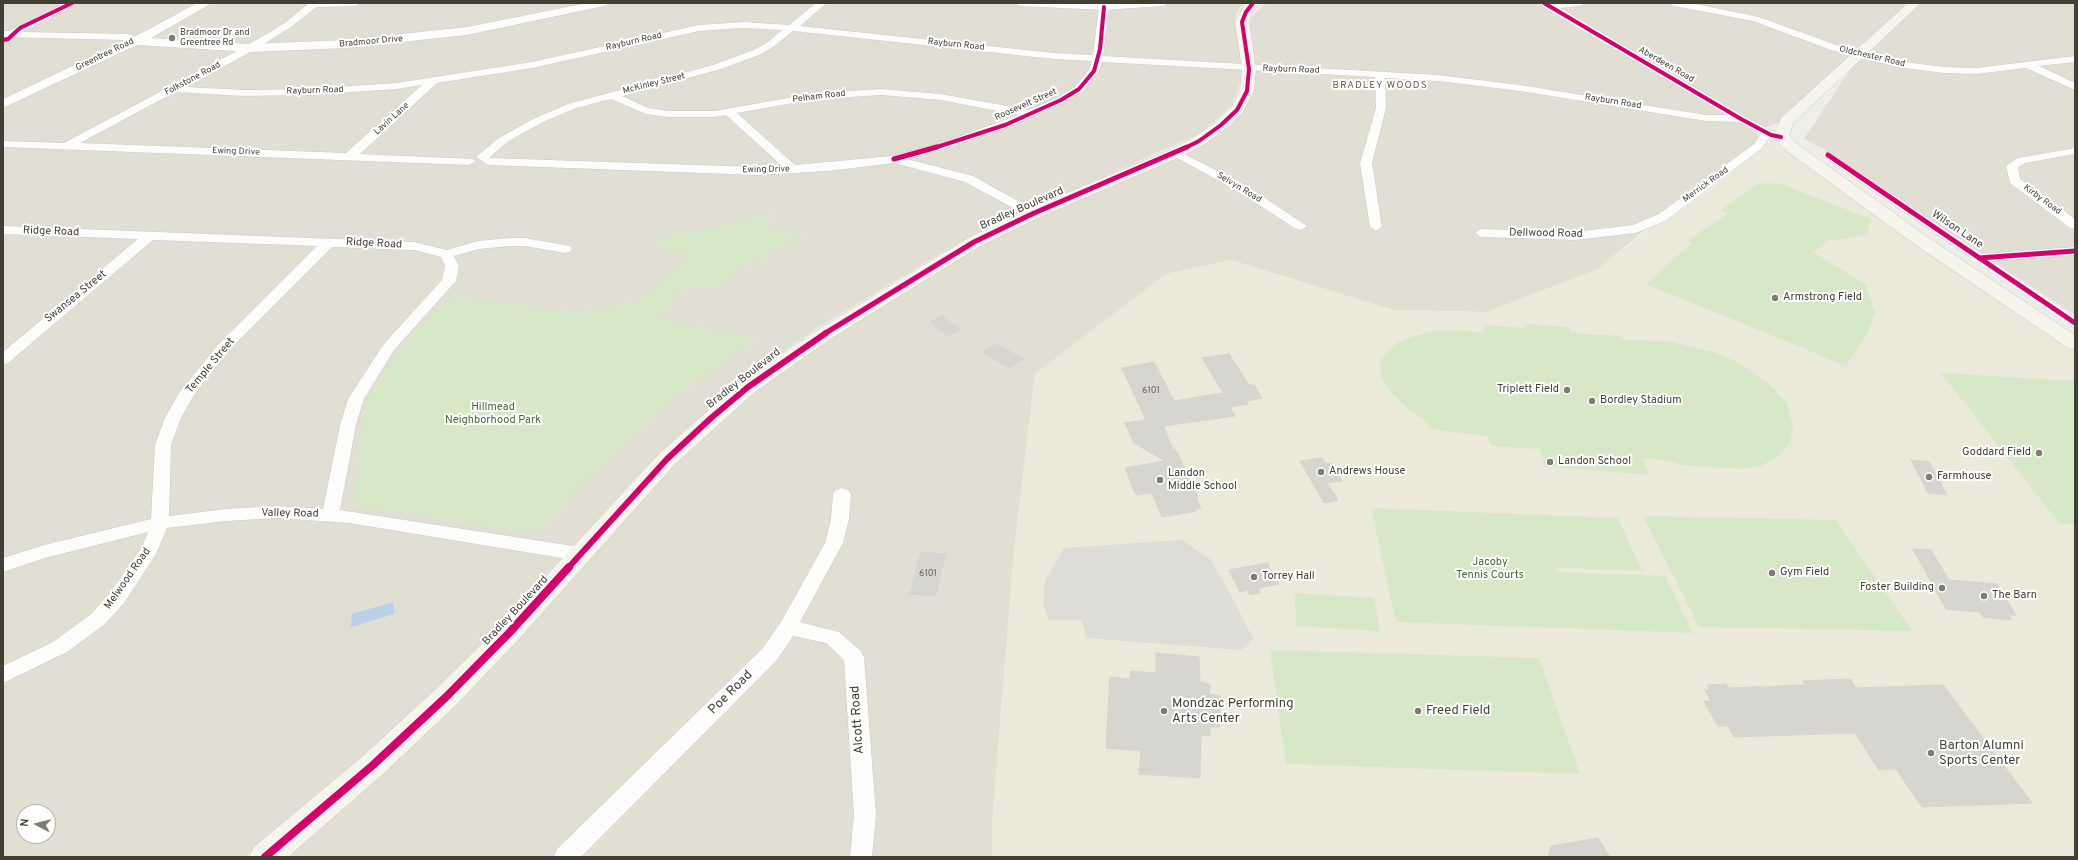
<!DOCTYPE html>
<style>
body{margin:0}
#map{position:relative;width:2078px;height:860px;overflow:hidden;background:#eeede7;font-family:Overpass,sans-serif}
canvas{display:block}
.frame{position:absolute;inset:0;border:4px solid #423f34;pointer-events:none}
.north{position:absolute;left:16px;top:804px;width:40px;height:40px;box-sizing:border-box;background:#fff;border:1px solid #b3b2ae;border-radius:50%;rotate:277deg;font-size:11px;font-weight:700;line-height:16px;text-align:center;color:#423f34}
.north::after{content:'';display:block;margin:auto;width:14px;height:18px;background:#7e7c73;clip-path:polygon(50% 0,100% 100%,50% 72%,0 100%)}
</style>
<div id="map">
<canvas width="2078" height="860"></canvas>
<div class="frame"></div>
<div class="north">N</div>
</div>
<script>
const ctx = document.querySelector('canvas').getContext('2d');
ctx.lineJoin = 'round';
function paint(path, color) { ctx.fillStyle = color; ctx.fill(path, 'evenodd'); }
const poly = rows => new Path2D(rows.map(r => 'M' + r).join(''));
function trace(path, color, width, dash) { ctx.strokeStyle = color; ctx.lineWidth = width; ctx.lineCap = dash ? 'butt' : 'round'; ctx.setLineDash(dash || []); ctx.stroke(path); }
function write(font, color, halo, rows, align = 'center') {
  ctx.font = font + ' Overpass,sans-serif'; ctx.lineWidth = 4; ctx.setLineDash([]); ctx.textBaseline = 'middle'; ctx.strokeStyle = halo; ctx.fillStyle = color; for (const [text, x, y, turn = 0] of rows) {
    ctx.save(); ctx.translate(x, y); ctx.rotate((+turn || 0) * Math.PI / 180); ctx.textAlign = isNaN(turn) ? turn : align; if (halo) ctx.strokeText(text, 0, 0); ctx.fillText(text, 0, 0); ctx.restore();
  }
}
paint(poly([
 [3,3,200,3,3,102],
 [213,3,1246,3,1241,6,1235,16,1241,61,1241,77,1238,91,1231,106,1217,119,1199,134,1007,220,936,256,816,329,764,365,686,430,637,477,497,629,431,696,286,824,245,857,3,857,3,107,157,33],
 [24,812,48,812,48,836,24,836],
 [1266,3,2075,3,2075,315,1829,152,1804,139,1859,56,1779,122,1771,126,1762,127,1619,50,1757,133,1759,138,1757,145,1661,216,1598,269,1487,312,1393,310,1231,260,1166,274,1035,374,1014,550,992,824,992,857,283,857,707,432,764,385,805,355,969,251,1009,230,1190,152,1211,140,1228,127,1242,113,1250,98,1255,81,1250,23,1253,15]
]), '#e1dfd4');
paint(poly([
 [1774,139,2075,344,2075,857,992,857,992,824,1014,550,1035,374,1166,274,1231,260,1393,310,1487,312,1598,269,1662,220,1709,191,1762,148,1770,140]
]), '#ebe9d9');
paint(poly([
 [1766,183,1782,184,1871,219,1867,234,1838,240,1829,239,1813,252,1865,284,1875,312,1868,333,1846,366,1646,284,1692,243,1688,240,1728,214,1721,210,1756,185],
 [770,212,768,227,806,237,741,268,724,286,680,289,658,318,756,339,695,382,635,432,575,491,536,535,354,505,365,403,393,359,409,338,427,318,455,295,579,313,639,301,690,256,654,247,667,235,732,224],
 [1524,324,1569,327,1571,333,1620,336,1621,340,1667,341,1714,352,1737,362,1769,384,1787,403,1793,428,1790,443,1778,456,1761,466,1739,469,1683,465,1665,460,1643,458,1648,475,1544,466,1540,449,1491,446,1488,436,1429,429,1427,422,1410,411,1386,387,1381,374,1380,363,1385,354,1395,344,1407,338,1434,331,1457,330,1485,333,1483,325,1525,328],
 [1941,373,2075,381,2075,525,2060,524],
 [1371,508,1618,518,1642,571,1555,568,1557,572,1665,576,1693,633,1396,622],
 [1643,516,1836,520,1912,631,1699,627],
 [1294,593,1374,598,1380,631,1297,626],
 [1270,650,1539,658,1580,774,1286,764]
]), '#d7e8c8');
paint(poly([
 [1182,540,1211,560,1233,599,1253,639,1241,650,1086,638,1082,620,1049,620,1043,604,1045,581,1064,548]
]), '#dddcd7');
paint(poly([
 [393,602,394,614,351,627,352,614]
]), '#bad0ea');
const building = poly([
 [942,316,961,330,948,336,930,322,942,316],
 [997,344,1023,359,1009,368,983,352,997,344],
 [1229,354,1249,385,1254,385,1262,398,1246,401,1248,404,1230,407,1235,416,1163,426,1173,449,1176,450,1198,497,1196,497,1201,508,1196,509,1196,511,1162,517,1152,493,1136,495,1125,468,1165,461,1134,443,1125,423,1146,420,1122,368,1154,362,1174,401,1223,393,1202,358,1229,354],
 [1322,458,1326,464,1331,463,1342,481,1327,483,1338,500,1324,503,1300,461,1322,458],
 [1911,460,1929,462,1947,495,1928,493,1911,460],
 [1913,549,1931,550,1949,580,1997,584,2016,615,2009,615,2011,620,1983,617,1980,612,1946,609,1913,549],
 [921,552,946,554,935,596,910,594,921,552],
 [1267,563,1279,584,1258,588,1260,593,1250,595,1247,590,1240,592,1229,570,1267,563],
 [1156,653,1199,657,1200,682,1210,685,1209,694,1220,696,1220,727,1210,727,1210,736,1201,735,1200,778,1139,774,1141,751,1106,748,1110,677,1130,679,1131,671,1156,673,1156,653],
 [1850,679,1856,688,1943,685,2032,803,1922,807,1896,769,1879,770,1855,733,1734,737,1728,726,1718,726,1704,701,1711,701,1705,690,1710,690,1707,685,1726,684,1729,688,1806,685,1802,681,1850,679],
 [1598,838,1610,857,1548,857,1551,846,1598,838]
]);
paint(building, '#d7d5cf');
trace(building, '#d6d4cd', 1);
const minor = poly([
 [65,3,77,3,23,32,128,34,140,41,135,44,126,40,3,37,3,31,9,31,65,3],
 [309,3,361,3,356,6,316,7,291,27,254,50,186,87,244,90,307,89,396,83,532,62,699,25,743,22,789,25,816,3,827,3,800,26,1054,53,1093,55,1099,7,1104,4,1109,7,1103,56,1438,75,1520,85,1706,115,1727,115,1546,9,1539,3,1585,3,1580,6,1560,8,1745,117,1782,136,1780,138,1768,139,1762,148,1667,220,1636,233,1575,240,1481,237,1475,233,1481,229,1575,232,1633,225,1659,214,1754,144,1761,134,1739,122,1706,121,1520,91,1438,81,1385,78,1386,108,1372,163,1382,227,1376,231,1370,227,1360,163,1376,108,1375,77,1102,62,1099,71,1083,91,1065,102,1009,127,947,148,907,159,973,176,1036,211,1038,214,1032,218,965,182,894,163,828,171,757,175,488,165,476,157,499,138,533,119,568,104,713,65,751,51,767,43,782,30,743,28,699,31,532,68,437,83,360,154,473,159,475,161,473,163,469,165,3,147,3,141,64,143,246,46,285,23,309,3],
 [793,31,1054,59,1092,61,1089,70,1075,87,1057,98,1029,110,941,94,881,89,816,93,715,111,668,111,648,108,622,96,721,69,759,55,773,47,793,31],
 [422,85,346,153,80,143,175,92,244,96,307,95,396,89,422,85],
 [881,95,941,100,1018,115,939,144,892,156,795,165,737,113,816,99,881,95],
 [611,99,646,114,668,117,715,117,726,115,782,166,757,167,489,158,507,142,541,123,576,108,611,99],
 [1669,3,1691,3,1759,17,1839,46,1897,61,1944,67,1976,68,2075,56,2075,62,2039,66,2075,83,2075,90,2026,68,1976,74,1944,73,1897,67,1831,50,1753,21,1674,6,1669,3],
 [2075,148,2075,154,2025,163,2018,167,2020,179,2075,219,2075,229,2070,228,2010,183,2006,166,2018,158,2075,148],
 [1176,150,1247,186,1307,226,1301,230,1296,229,1239,192,1172,155,1170,153,1176,150],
 [1828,152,1982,254,2075,247,2075,255,1992,261,2075,317,2075,327,2070,326,1976,262,1971,261,1970,257,1824,157,1822,155,1824,153,1828,152],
 [3,226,414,242,447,250,478,241,509,238,525,238,570,246,572,249,570,252,565,253,525,246,509,246,479,249,454,256,459,266,456,281,394,350,364,399,356,425,340,510,580,547,586,549,589,554,586,559,580,561,349,523,276,518,226,521,167,528,156,554,124,603,105,624,67,652,3,683,3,666,53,642,91,614,110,593,142,547,148,532,45,558,3,572,3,558,44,545,151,519,155,445,165,418,179,393,219,344,317,246,153,240,8,363,3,365,3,352,138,239,3,234,3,226],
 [332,247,414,250,441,257,445,266,442,280,383,345,348,399,340,425,323,509,276,506,226,509,169,516,171,445,181,418,194,395,229,350,332,247],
 [842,488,848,490,851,494,849,519,843,543,800,622,839,632,861,651,864,657,876,815,872,857,850,857,854,815,844,660,826,643,793,636,776,661,581,857,554,857,557,849,762,649,781,622,825,543,831,519,833,494,836,490,842,488]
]);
const tertiary = poly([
 [197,3,212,3,151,38,250,44,345,40,467,27,587,3,610,3,604,6,467,35,345,48,250,52,137,45,3,108,3,99,146,31,197,3],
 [1014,3,1104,4,1169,3,1163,6,1104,10,1020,6,1014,3]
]);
const secondary = poly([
 [1246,3,1259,3,1252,13,1249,22,1256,69,1254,91,1242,113,1226,128,1205,144,1182,156,1038,218,980,246,827,341,755,392,675,464,518,640,456,705,383,774,288,857,249,857,254,847,363,756,436,689,500,626,659,454,741,382,813,333,968,238,1026,210,1170,150,1193,138,1216,122,1231,108,1240,91,1242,69,1235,22,1246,3],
 [1908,3,1921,3,1793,123,1789,136,1800,146,1929,238,2075,335,2075,350,2068,348,1917,246,1788,152,1773,137,1781,118,1908,3]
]);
trace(minor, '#cbcac5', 1);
trace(tertiary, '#cbcac5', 1);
trace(secondary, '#cccabe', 1);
paint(minor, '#fcfcfb');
paint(tertiary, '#fcfcfb');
paint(secondary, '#f5f4ed');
trace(poly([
 [1544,3,1741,119,1771,135,1781,137],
 [3,40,8,39,20,28,72,3],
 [934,148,1005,125,1061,100,1079,89,1094,71,1100,49,1104,7],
 [1185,148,1199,141,1221,125,1237,110,1247,91,1249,69,1242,22,1246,12,1253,3]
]), '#d6006c', 4);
trace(poly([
 [1828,155,2075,323],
 [894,159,937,147],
 [1979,258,2075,251],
 [824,334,974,242,1032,214,1187,147]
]), '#d6006c', 5);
trace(poly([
 [568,568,667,459,711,418,748,387,826,333]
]), '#d6006c', 6);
trace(poly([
 [265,857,373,765,446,697,509,633,569,567]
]), '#d6006c', 8);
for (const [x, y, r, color] of [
 [172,38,4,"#7e7c73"],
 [1775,298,4,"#7e7c73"],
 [1567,390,4,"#7e7c73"],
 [1592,401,4,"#7e7c73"],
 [2039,453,4,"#7e7c73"],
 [1550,462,4,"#7e7c73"],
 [1321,472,4,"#7e7c73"],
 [1929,477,4,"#7e7c73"],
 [1160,480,4,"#7e7c73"],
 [1772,573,4,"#7e7c73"],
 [1254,577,4,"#7e7c73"],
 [1942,588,4,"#7e7c73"],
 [1984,596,4,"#7e7c73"],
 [1164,711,4,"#7e7c73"],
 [1418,711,4,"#7e7c73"],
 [1931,753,4,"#7e7c73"]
]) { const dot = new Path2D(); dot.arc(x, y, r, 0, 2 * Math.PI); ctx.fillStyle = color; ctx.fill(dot); trace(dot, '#fff', 1.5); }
write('9px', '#423f34', '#fff', [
 ["Bradmoor Dr and",180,33],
 ["Greentree Rd",180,43]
], 'left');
write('9px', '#423f34', '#fff', [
 ["Bradmoor Drive",371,42,-5],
 ["Rayburn Road",634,42,-13],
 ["Rayburn Road",956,45,6],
 ["Greentree Road",105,55,-26],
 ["Oldchester Road",1872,57,13],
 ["Aberdeen Road",1666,65,30],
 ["Rayburn Road",1291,70,2],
 ["Folkstone Road",193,79,-28],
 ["McKinley Street",654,84,-14],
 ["Rayburn Road",315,91,-2],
 ["Pelham Road",819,97,-7],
 ["Rayburn Road",1613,102,9],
 ["Roosevelt Street",1026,105,-24],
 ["Lavin Lane",392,119,-42],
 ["Ewing Drive",236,152,2],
 ["Ewing Drive",766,170,-1],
 ["Merrick Road",1706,185,-36],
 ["Selvyn Road",1239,188,31],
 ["Kirby Road",2042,200,36]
]);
write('9px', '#68655c', null, [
 ["6101",1151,391],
 ["6101",928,574]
]);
ctx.letterSpacing = '1px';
write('10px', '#645e4c', '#fff', [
 ["BRADLEY WOODS",1380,86]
]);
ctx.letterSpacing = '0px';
write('11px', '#423f34', '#fff', [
 ["Bradley Boulevard",1022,209,-24],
 ["Wilson Lane",1957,230,34],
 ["Ridge Road",51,232,2],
 ["Dellwood Road",1546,234,1],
 ["Ridge Road",374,244,3],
 ["Swansea Street",76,297,-39],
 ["Temple Street",211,366,-50],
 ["Bradley Boulevard",744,379,-38],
 ["Valley Road",290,514,1],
 ["Melwood Road",128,579,-55],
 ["Bradley Boulevard",516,611,-47]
]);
write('11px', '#423f34', '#fff', [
 ["Armstrong Field",1783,298],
 ["Triplett Field",1559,390,"right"],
 ["Bordley Stadium",1600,401],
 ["Goddard Field",2031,453,"right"],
 ["Landon School",1558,462],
 ["Andrews House",1329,472],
 ["Landon",1168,474],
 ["Middle School",1168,487],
 ["Farmhouse",1937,477],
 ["Gym Field",1780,573],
 ["Torrey Hall",1262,577],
 ["Foster Building",1934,588,"right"],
 ["The Barn",1992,596]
], 'left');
write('11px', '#3c6f2c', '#fff', [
 ["Hillmead",493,408],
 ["Neighborhood Park",493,421],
 ["Jacoby",1490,563],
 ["Tennis Courts",1490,576]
]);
write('13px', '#423f34', '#fff', [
 ["Poe Road",731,693,-45],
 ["Alcott Road",858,720,-94]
]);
write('13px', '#423f34', '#fff', [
 ["Mondzac Performing",1172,704],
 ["Arts Center",1172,719],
 ["Freed Field",1426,711],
 ["Barton Alumni",1939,746],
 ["Sports Center",1939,761]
], 'left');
</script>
